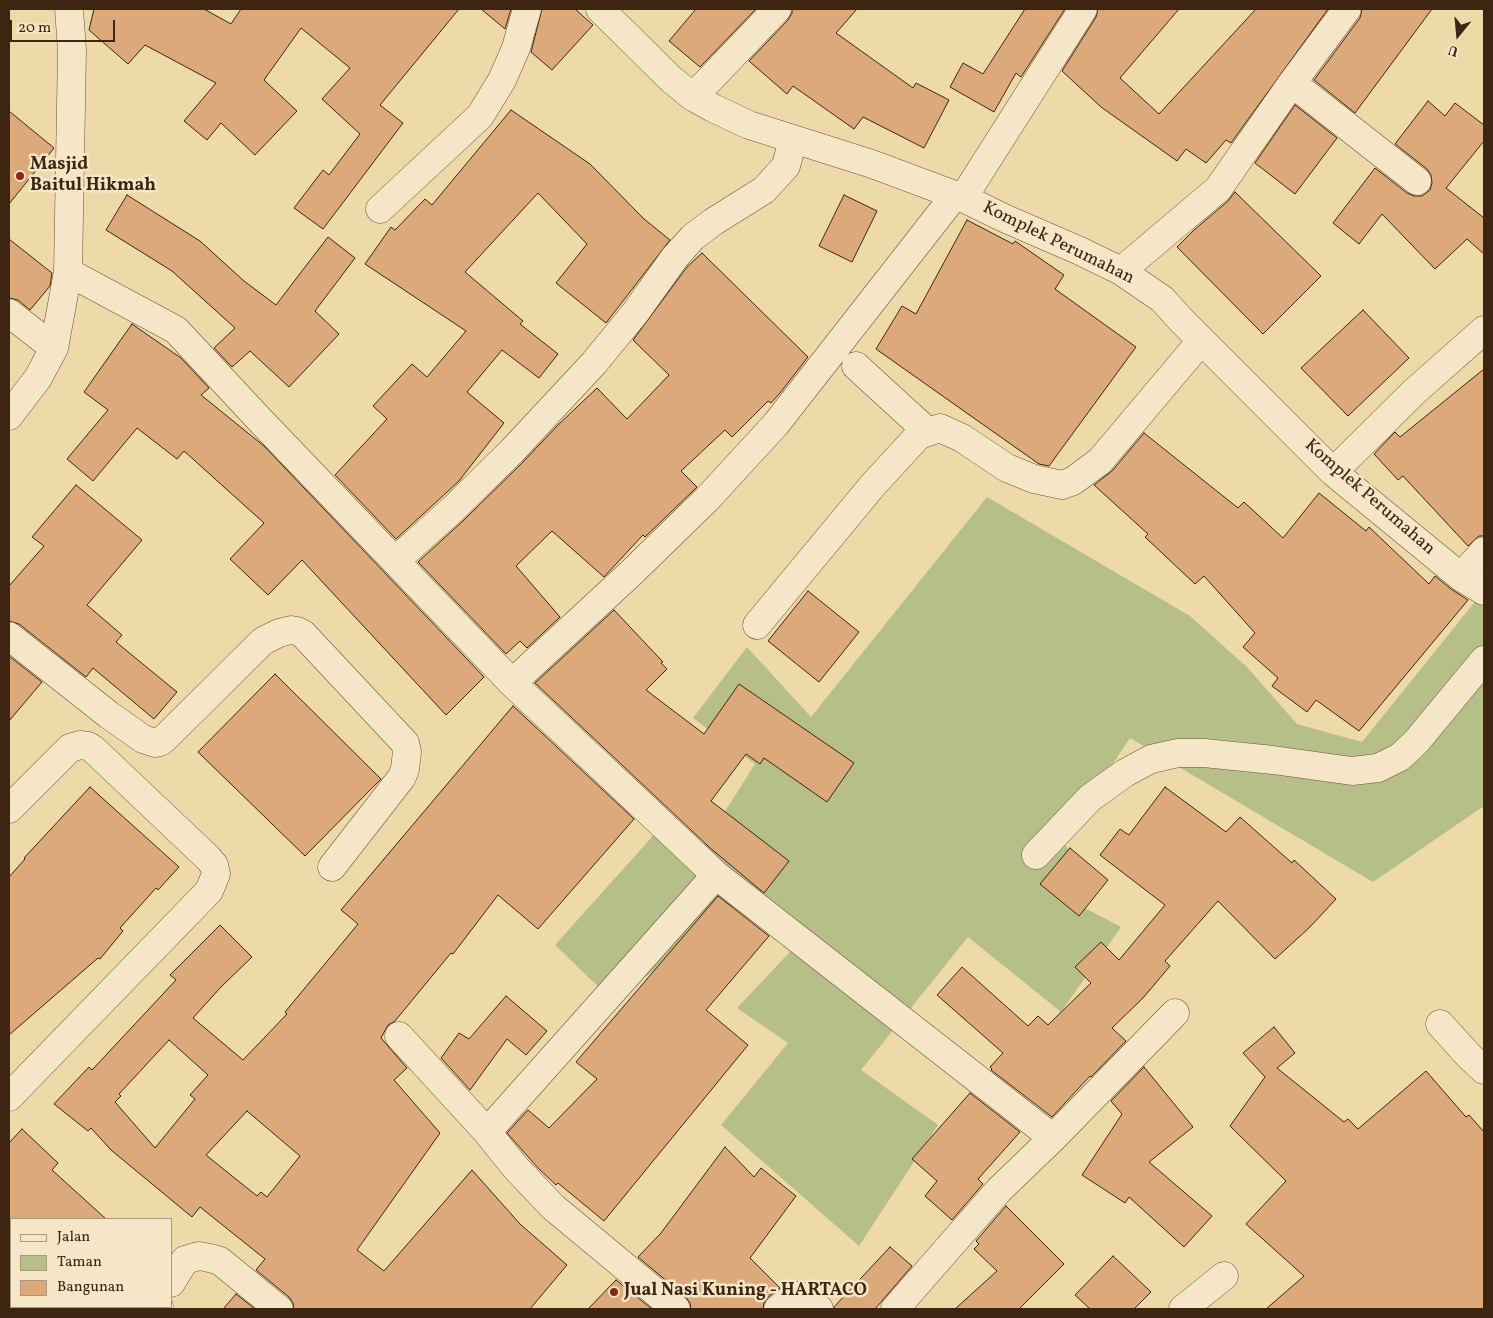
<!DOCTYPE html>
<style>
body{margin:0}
#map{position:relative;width:1493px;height:1318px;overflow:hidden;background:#eed9a9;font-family:Vollkorn,serif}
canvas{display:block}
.frame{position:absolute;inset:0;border:10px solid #3e2512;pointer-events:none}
.legend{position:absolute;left:10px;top:1218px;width:162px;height:90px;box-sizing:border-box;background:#f4e6c7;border:1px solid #ab997f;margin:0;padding:6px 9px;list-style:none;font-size:15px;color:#3e2512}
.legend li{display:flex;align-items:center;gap:10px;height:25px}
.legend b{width:25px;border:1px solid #ab997f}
.north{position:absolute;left:1433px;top:10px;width:50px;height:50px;-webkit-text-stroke:4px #f4e6c7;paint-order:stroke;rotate:197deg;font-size:14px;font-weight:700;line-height:20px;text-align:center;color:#3e2512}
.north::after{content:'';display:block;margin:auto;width:18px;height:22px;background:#3e2512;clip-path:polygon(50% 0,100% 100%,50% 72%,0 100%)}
.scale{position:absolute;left:10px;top:20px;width:105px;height:22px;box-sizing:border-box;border:2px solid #3e2512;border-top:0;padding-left:6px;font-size:15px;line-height:18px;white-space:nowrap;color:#3e2512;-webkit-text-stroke:4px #f4e6c7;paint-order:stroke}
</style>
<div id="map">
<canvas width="1493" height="1318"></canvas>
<div class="frame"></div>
<ul class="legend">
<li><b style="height:6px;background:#f4e6c7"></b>Jalan</li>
<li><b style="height:14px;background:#b7bf89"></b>Taman</li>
<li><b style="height:14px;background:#dca97b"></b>Bangunan</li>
</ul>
<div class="north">U</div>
<div class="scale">20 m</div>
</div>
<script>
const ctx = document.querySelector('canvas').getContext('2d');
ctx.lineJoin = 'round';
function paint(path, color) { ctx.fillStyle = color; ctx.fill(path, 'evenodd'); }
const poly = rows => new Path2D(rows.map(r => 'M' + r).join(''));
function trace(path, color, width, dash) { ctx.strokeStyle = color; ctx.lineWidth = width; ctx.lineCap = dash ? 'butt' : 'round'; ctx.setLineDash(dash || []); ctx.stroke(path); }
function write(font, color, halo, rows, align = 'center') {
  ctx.font = font + ' Vollkorn,serif'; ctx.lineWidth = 5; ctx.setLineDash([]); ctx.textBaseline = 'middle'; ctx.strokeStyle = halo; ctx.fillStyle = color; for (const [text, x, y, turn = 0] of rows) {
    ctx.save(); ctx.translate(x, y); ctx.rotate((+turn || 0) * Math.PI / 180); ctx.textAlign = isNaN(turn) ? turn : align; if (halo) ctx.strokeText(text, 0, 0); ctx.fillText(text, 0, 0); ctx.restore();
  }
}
paint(poly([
 [987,497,1190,616,1247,667,1297,724,1362,742,1482,593,1484,594,1484,741,1483,742,1484,743,1484,806,1373,882,1130,738,1062,841,1084,869,1068,899,1121,927,1061,1012,968,937,861,1070,938,1125,859,1246,721,1125,788,1043,737,1008,803,938,744,898,614,1002,555,945,660,828,698,854,755,764,693,718,747,647,811,717]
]), '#b7bf89');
const building = poly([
 [94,9,204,9,231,24,241,9,459,9,380,105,403,123,323,229,294,208,323,170,329,175,360,134,322,99,350,68,301,28,264,80,297,111,255,155,221,123,207,140,184,121,216,83,145,45,128,64,89,30,94,9],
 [481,9,511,9,505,29,481,9],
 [542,9,575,9,593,25,552,70,531,52,542,9],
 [696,9,756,9,700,67,669,41,696,9],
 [792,9,857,9,836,33,913,88,916,83,949,100,924,148,863,117,854,129,793,86,787,94,749,61,788,20,792,13,792,9],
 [1025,9,1065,9,1021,77,1016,73,994,112,950,87,963,63,983,74,1025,9],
 [1098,9,1179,9,1120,78,1159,114,1256,9,1328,9,1231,143,1226,140,1206,163,1186,149,1177,161,1101,107,1062,71,1096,17,1098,9],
 [1362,9,1432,9,1355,113,1314,80,1360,18,1362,9],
 [1428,101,1445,116,1455,103,1484,125,1484,141,1446,188,1484,218,1484,254,1467,239,1435,269,1382,214,1359,244,1333,223,1375,168,1407,193,1414,196,1422,196,1430,190,1432,183,1431,175,1427,169,1395,144,1428,101],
 [1295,105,1337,138,1295,194,1255,163,1295,105],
 [511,110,590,164,644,219,670,240,606,323,556,283,587,244,538,193,465,272,523,321,520,324,558,354,539,378,502,350,467,392,504,423,459,481,396,539,335,475,387,419,373,406,412,364,427,377,466,331,365,264,391,227,395,230,425,199,432,205,511,110],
 [9,111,54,148,9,204,9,111],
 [1235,192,1321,276,1263,334,1177,247,1194,230,1228,201,1235,192],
 [127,195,200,241,244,281,276,305,328,237,355,258,315,311,339,334,289,387,250,351,232,367,214,348,235,328,172,271,106,230,127,195],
 [844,195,877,211,852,262,819,246,844,195],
 [967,220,1013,244,1015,241,1064,275,1055,289,1136,347,1049,466,1039,464,876,349,902,306,916,314,967,220],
 [9,239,52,273,50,286,30,310,18,300,9,298,9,239],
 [702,253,808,357,780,393,771,403,768,401,732,437,725,430,681,471,697,487,645,537,643,535,604,577,552,531,516,566,560,617,527,648,520,641,506,654,418,562,464,520,523,462,558,425,597,388,627,419,669,375,633,340,687,267,702,253],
 [1363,310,1409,358,1348,416,1301,368,1363,310],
 [132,324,181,358,209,388,201,395,264,446,484,677,446,715,302,560,268,595,230,559,264,523,184,451,177,459,137,428,93,481,67,459,108,410,84,392,132,324],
 [1484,369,1484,536,1479,536,1468,546,1403,476,1398,480,1374,454,1395,432,1400,437,1484,369],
 [1144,433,1238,508,1244,502,1283,538,1319,493,1366,531,1369,527,1429,584,1435,576,1451,589,1468,600,1359,731,1316,700,1307,712,1272,686,1278,678,1243,647,1255,633,1204,576,1195,584,1145,537,1148,534,1094,485,1112,471,1144,433],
 [76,485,142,540,87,605,122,635,116,642,177,692,154,719,93,668,86,677,19,624,9,621,9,586,44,546,32,537,76,485],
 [808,591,859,632,819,682,768,641,808,591],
 [614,610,663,662,661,663,667,669,646,690,704,734,739,684,854,763,827,802,764,758,760,764,746,754,711,801,789,861,764,893,709,847,535,683,614,610],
 [9,656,42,682,9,721,9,656],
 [275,674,381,779,305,856,198,752,275,674],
 [513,706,634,819,538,929,498,895,453,954,451,953,395,1021,388,1025,381,1038,407,1068,394,1080,440,1133,357,1250,384,1271,472,1170,520,1224,567,1265,530,1309,294,1309,293,1303,289,1297,256,1270,265,1259,200,1207,192,1217,111,1150,91,1128,88,1131,54,1104,89,1067,92,1070,176,980,170,975,220,925,252,957,221,987,193,1018,243,1060,287,1014,285,1012,358,924,341,910,513,706],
 [169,1040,208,1075,190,1095,195,1099,155,1148,115,1102,121,1096,119,1094,169,1040],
 [247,1111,300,1156,267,1197,261,1192,257,1196,206,1155,247,1111],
 [90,787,179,867,158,890,156,888,120,928,123,931,100,959,98,958,9,1035,9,877,25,859,24,858,90,787],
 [1165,787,1226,832,1240,817,1292,863,1294,860,1336,899,1310,927,1275,959,1218,901,1165,961,1170,966,1143,998,1112,1028,1126,1041,1091,1077,1090,1076,1052,1117,991,1070,992,1069,990,1067,1003,1053,937,995,962,967,1028,1026,1038,1016,1048,1025,1091,983,1075,967,1101,942,1119,960,1165,905,1100,855,1120,829,1129,835,1165,787],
 [1070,848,1108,880,1079,916,1040,884,1070,848],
 [718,896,769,936,706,1010,748,1045,604,1221,558,1183,556,1185,538,1168,507,1133,528,1110,549,1128,597,1079,576,1062,718,896],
 [506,996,547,1031,526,1055,507,1039,470,1090,441,1058,459,1033,469,1039,506,996],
 [1274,1027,1295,1053,1277,1068,1344,1122,1348,1119,1358,1129,1426,1071,1466,1117,1469,1115,1484,1132,1484,1309,1266,1309,1304,1276,1246,1224,1286,1181,1230,1126,1265,1077,1243,1053,1274,1027],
 [1144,1067,1193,1127,1149,1162,1212,1216,1184,1247,1129,1197,1125,1203,1082,1175,1122,1114,1111,1101,1144,1067],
 [970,1093,1020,1132,978,1179,983,1184,952,1220,925,1196,937,1181,912,1159,970,1093],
 [22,1129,58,1163,52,1170,106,1219,9,1219,9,1143,22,1129],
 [725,1147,754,1177,761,1168,796,1196,750,1258,780,1288,768,1297,764,1303,763,1309,691,1309,690,1303,686,1297,638,1257,661,1233,725,1147],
 [1006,1206,1064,1264,1019,1309,955,1309,997,1271,974,1249,979,1244,976,1241,1006,1206],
 [890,1247,912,1266,875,1309,834,1309,834,1307,890,1247],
 [1113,1256,1151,1292,1134,1309,1090,1309,1075,1295,1113,1256],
 [616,1280,652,1309,588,1309,616,1280],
 [236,1294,255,1309,223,1309,236,1294]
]);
paint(building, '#dca97b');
trace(building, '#3e2512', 1);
const minor = poly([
 [600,9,672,80,693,97,713,108,749,125,872,164,963,198,1004,218,1080,251,1121,271,1162,299,1182,321,1333,472,1461,577,1484,591],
 [1292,83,1417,181],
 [693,97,777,9],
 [963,198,1083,9],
 [380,209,480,116,502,80,516,48,527,9],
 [1121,271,1218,189,1292,83,1347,9],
 [68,272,176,330,259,419,512,683,716,875,1053,1138],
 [9,313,54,348],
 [856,366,928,432],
 [9,416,38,378,54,348,68,272,72,50,69,9],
 [1333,472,1415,391,1484,330],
 [395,561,453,509,512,451,594,363,635,313,675,257,693,237,713,222,764,190,786,166,793,139],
 [1461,577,1484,551],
 [757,625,873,485,919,435,940,428,962,438,1007,468,1034,479,1062,485,1073,481,1100,461,1201,341],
 [9,636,109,715,143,739,155,743,160,742,165,738,263,641,279,633,291,630,297,631,303,634,405,743,407,752,405,769,402,777,332,867],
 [512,683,631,573,707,499,776,424,955,195],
 [9,809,70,748,80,745,88,746,93,749,208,858,214,865,216,874,209,891,9,1097],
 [1036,855,1090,798,1125,773,1151,759,1178,753,1204,753,1273,760,1352,771,1378,768,1400,757,1416,742,1484,660],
 [1440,1024,1469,1056,1484,1070],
 [399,1036,487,1132,515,1167,553,1207,676,1309],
 [487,1132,716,875],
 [171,1283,185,1260,199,1256,210,1258,220,1261,279,1309],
 [158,1309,159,1307],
 [778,1309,794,1296,801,1296,819,1309],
 [895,1309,999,1190,1053,1138,1175,1013],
 [1183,1309,1224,1276]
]);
trace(minor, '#6a5238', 29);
trace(minor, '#f4e6c7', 28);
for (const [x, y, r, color] of [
 [20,176,5,"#8f2418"],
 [614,1292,5,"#8f2418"]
]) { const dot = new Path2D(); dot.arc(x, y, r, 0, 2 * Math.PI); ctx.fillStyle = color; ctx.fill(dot); trace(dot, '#f4e6c7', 2); }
write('bold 18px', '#3e2512', '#f4e6c7', [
 ["Masjid",30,166],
 ["Baitul Hikmah",30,187],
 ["Jual Nasi Kuning - HARTACO",624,1292]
], 'left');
write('18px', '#3e2512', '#f4e6c7', [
 ["Komplek Perumahan",1058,244,26],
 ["Komplek Perumahan",1369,498,41]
]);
</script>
